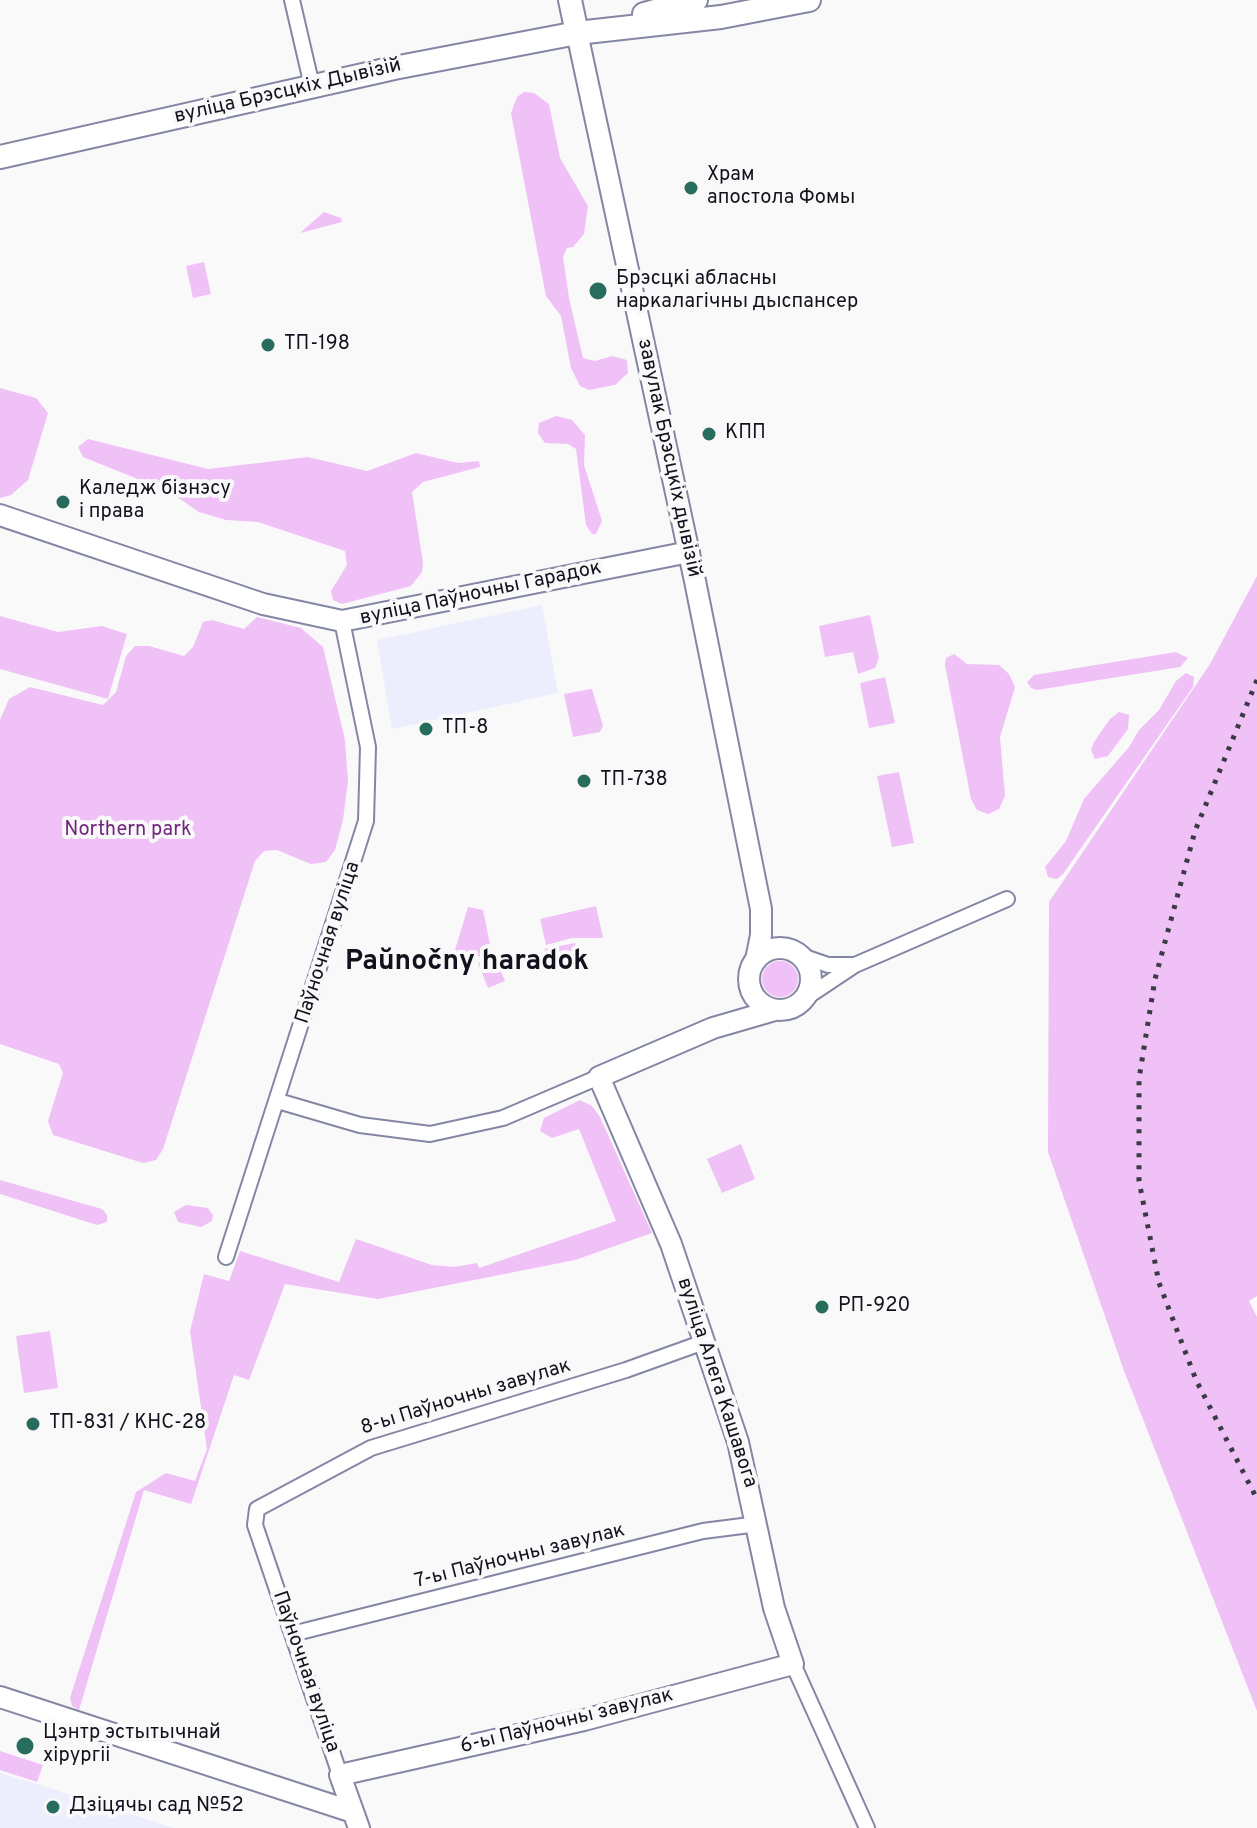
<!DOCTYPE html>
<meta charset="utf-8">
<style>
body{margin:0}
canvas{display:block;background:#f9f9f9}
</style>
<canvas width="1257" height="1828"></canvas>
<script>
const ctx = document.querySelector('canvas').getContext('2d');
ctx.lineJoin = 'round';
function paint(path, color) { ctx.fillStyle = color; ctx.fill(path, 'evenodd'); }
const poly = rows => new Path2D(rows.map(r => 'M' + r).join(''));
function trace(path, color, width, dash) { ctx.strokeStyle = color; ctx.lineWidth = width; ctx.lineCap = dash ? 'butt' : 'round'; ctx.setLineDash(dash || []); ctx.stroke(path); }
function write(font, color, halo, rows, align = 'center') {
  ctx.font = font + ' Overpass,sans-serif'; ctx.lineWidth = 8; ctx.setLineDash([]); ctx.textBaseline = 'middle'; ctx.strokeStyle = halo; ctx.fillStyle = color; for (const [text, x, y, turn = 0] of rows) {
    ctx.save(); ctx.translate(x, y); ctx.rotate((+turn || 0) * Math.PI / 180); ctx.textAlign = isNaN(turn) ? turn : align; if (halo) ctx.strokeText(text, 0, 0); ctx.fillText(text, 0, 0); ctx.restore();
  }
}
paint(poly([
 [542,605,558,693,392,729,377,640],
 [0,1773,40,1785,174,1828,0,1828]
]), '#eceefe');
paint(poly([
 [524,92,534,93,549,104,560,158,588,206,584,234,573,247,567,248,563,257,569,298,583,358,595,361,612,356,627,360,628,373,615,385,589,390,580,386,571,368,561,316,546,296,511,113,517,97],
 [324,212,341,218,342,222,300,233],
 [204,262,211,294,193,298,186,266],
 [0,388,36,398,48,413,28,480,11,495,0,498],
 [556,416,572,420,585,435,584,465,602,521,596,534,592,534,586,525,576,449,568,444,545,443,538,433,539,423],
 [88,439,208,469,308,457,367,471,416,453,458,463,479,461,480,467,423,482,412,492,423,563,422,572,411,586,342,604,333,600,331,591,347,565,345,551,258,522,226,520,199,512,170,492,83,457,78,447],
 [1257,576,1257,1296,1249,1301,1257,1317,1257,1711,1123,1368,1048,1152,1049,902,1210,664],
 [870,615,879,658,875,668,858,674,853,652,825,657,819,626],
 [0,616,58,632,102,626,127,634,108,699,0,669],
 [257,617,301,628,323,647,345,740,348,781,343,820,335,850,326,862,311,864,277,850,264,851,255,861,163,1149,156,1160,143,1163,53,1135,48,1121,63,1073,59,1064,0,1044,0,720,9,699,30,687,103,705,116,692,126,656,135,646,149,646,184,656,193,647,203,622,212,620,244,629],
 [1176,652,1188,658,1180,667,1037,690,1031,688,1027,682,1034,675],
 [954,654,967,664,999,665,1009,674,1015,687,1000,737,1005,796,999,809,988,814,977,810,971,799,945,665,946,658],
 [1186,673,1194,677,1193,687,1063,874,1057,879,1048,877,1045,867,1066,841,1084,799,1129,747,1139,730,1159,710,1176,681],
 [885,677,895,723,869,728,860,683],
 [592,689,603,726,600,732,573,737,564,694],
 [1119,712,1129,715,1128,729,1108,756,1095,759,1091,750,1094,742,1110,719],
 [899,772,914,843,892,847,877,776],
 [596,906,603,938,572,938,546,945,540,919],
 [468,907,483,910,492,954,474,957,455,950],
 [575,943,578,950,552,961,544,949],
 [496,959,505,981,488,988,478,963],
 '762 979a18 18 0 1 1 36 0a18 18 0 1 1-36 0Z',
 [580,1100,592,1106,600,1117,652,1233,575,1260,378,1299,285,1284,249,1380,234,1375,191,1504,144,1490,79,1710,72,1706,70,1698,136,1492,166,1473,195,1481,207,1449,190,1331,204,1274,229,1281,240,1251,339,1282,356,1239,432,1265,454,1267,477,1263,479,1268,616,1221,579,1129,552,1138,540,1131,544,1118],
 [741,1144,755,1179,722,1193,707,1159],
 [0,1180,102,1209,107,1215,107,1222,97,1225,0,1194],
 [186,1205,208,1208,213,1215,212,1221,201,1227,178,1222,174,1212],
 [50,1331,58,1388,24,1393,16,1336],
 [0,1751,43,1765,37,1782,0,1770]
]), '#f0c1f7');
const street = poly([
 [292,0,312,86],
 [799,955,828,965,855,965],
 [804,999,855,965,1007,899],
 [278,1101,360,1125,430,1134,503,1118,599,1077],
 [226,1257,366,821,368,747,342,621],
 [292,1634,703,1531,758,1524],
 [793,1664,867,1828],
 [340,1775,255,1525,257,1509,371,1448,626,1370,704,1342]
]);
const secondary = poly([
 [577,33,695,581,761,909,761,935,756,960],
 [0,515,263,604,342,621,689,552],
 '749 979a31 31 0 1 1 62 0a31 31 0 1 1-62 0Z',
 [0,1697,353,1812],
 [359,1828,340,1775,584,1720,793,1664,774,1608,738,1442,671,1244,599,1077,713,1028,775,1010]
]);
const primary = poly([
 [570,0,577,33],
 [644,14,696,0],
 [0,157,394,68,577,33,721,17,809,0]
]);
trace(street, '#8487a4', 18);
trace(secondary, '#8487a4', 24);
trace(primary, '#8487a4', 26);
trace(street, '#fff', 14);
trace(secondary, '#fff', 20);
trace(primary, '#fff', 22);
trace(poly([
 [1257,680,1195,831,1155,979,1139,1079,1139,1181,1159,1283,1196,1380,1257,1499]
]), '#393a43', 5, [4, 8]);
for (const [x, y, r, color] of [
 [691,188,8,"#286c5e"],
 [598,291,10,"#286c5e"],
 [268,345,8,"#286c5e"],
 [709,434,8,"#286c5e"],
 [63,502,8,"#286c5e"],
 [426,729,8,"#286c5e"],
 [584,781,8,"#286c5e"],
 [822,1307,8,"#286c5e"],
 [33,1424,8,"#286c5e"],
 [25,1746,10,"#286c5e"],
 [53,1807,8,"#286c5e"]
]) { const dot = new Path2D(); dot.arc(x, y, r, 0, 2 * Math.PI); ctx.fillStyle = color; ctx.fill(dot); trace(dot, '#f9f9f9', 3); }
write('20px', '#11121d', '#f9f9f9', [
 ["вуліца Брэсцкіх Дывізій",288,92,-13],
 ["завулак Брэсцкіх дывізій",668,458,78],
 ["вуліца Паўночны Гарадок",481,594,-12],
 ["Паўночная вуліца",329,943,-72],
 ["вуліца Алега Кашавога",716,1383,72],
 ["8-ы Паўночны завулак",466,1398,-17],
 ["7-ы Паўночны завулак",520,1557,-14],
 ["Паўночная вуліца",305,1672,71],
 ["6-ы Паўночны завулак",567,1722,-14]
]);
write('20px', '#11121d', '#f9f9f9', [
 ["Храм",707,176],
 ["апостола Фомы",707,199],
 ["Брэсцкі абласны",616,280],
 ["наркалагічны дыспансер",616,303],
 ["ТП-198",284,345],
 ["КПП",725,434],
 ["Каледж бізнэсу",79,490],
 ["і права",79,513],
 ["ТП-8",442,729],
 ["ТП-738",600,781],
 ["РП-920",838,1307],
 ["ТП-831 / КНС-28",49,1424],
 ["Цэнтр эстытычнай",43,1734],
 ["хірургіі",43,1757],
 ["Дзіцячы сад №52",69,1807]
], 'left');
write('20px', '#72257f', '#f9f9f9', [
 ["Northern park",128,831]
]);
write('bold 28px', '#11121d', '#f9f9f9', [
 ["Paŭnočny haradok",467,963]
]);
</script>
